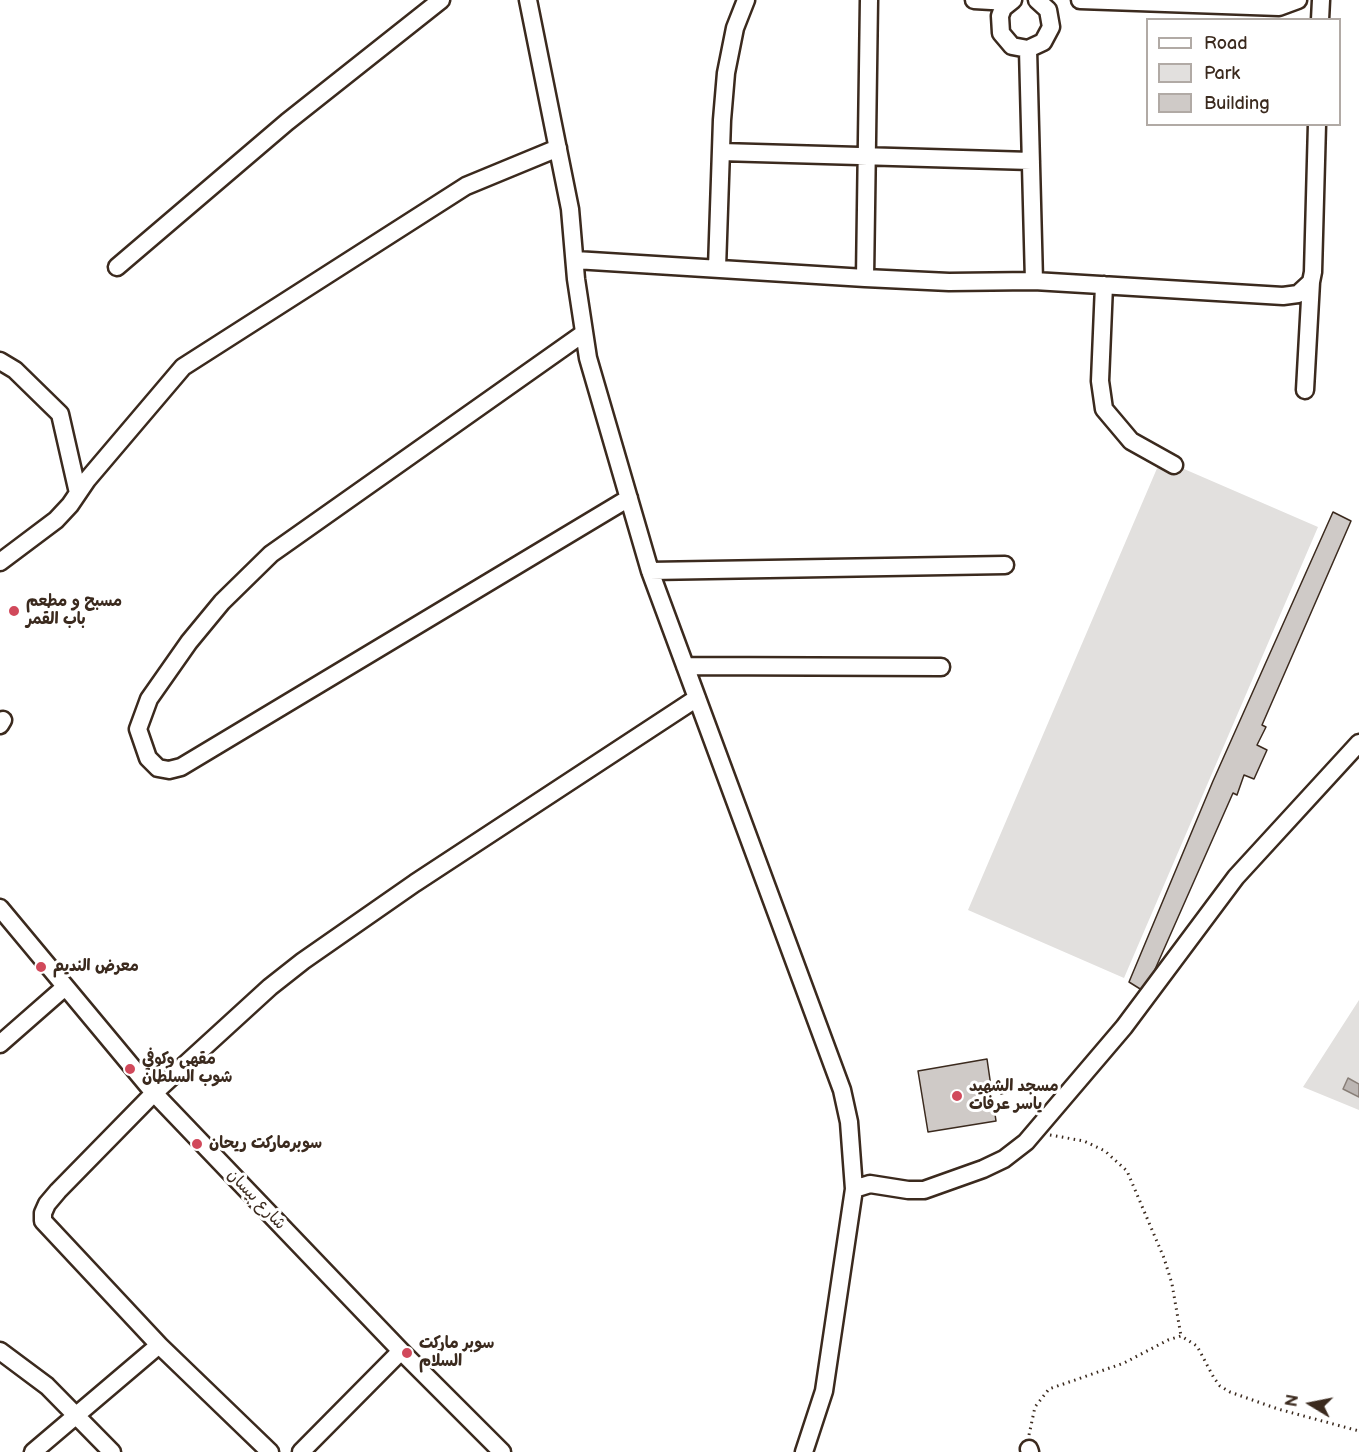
<!DOCTYPE html>
<meta charset="utf-8">
<style>
body{margin:0}
#map{position:relative;width:1359px;height:1452px;overflow:hidden;background:#fff;font-family:"Balsamiq Sans",sans-serif}
canvas{display:block}
.legend{position:absolute;left:1146px;top:18px;width:195px;height:108px;box-sizing:border-box;background:#fff;border:2px solid #b1aaa5;margin:0;padding:8px 10px;list-style:none;font-size:18px;color:#3b2a1e}
.legend li{display:flex;align-items:center;gap:12px;height:30px}
.legend b{width:30px;border:2px solid #b1aaa5}
.north{position:absolute;left:1281px;top:1374px;width:60px;height:60px;-webkit-text-stroke:4px #fff;paint-order:stroke;rotate:280deg;font-size:16px;font-weight:700;line-height:24px;text-align:center;color:#3b2a1e}
.north::after{content:'';display:block;margin:auto;width:21px;height:27px;background:#3b2a1e;clip-path:polygon(50% 0,100% 100%,50% 72%,0 100%)}
</style>
<div id="map">
<canvas width="1359" height="1452"></canvas>
<ul class="legend">
<li><b style="height:8px;background:#fff"></b>Road</li>
<li><b style="height:16px;background:#e2e0de"></b>Park</li>
<li><b style="height:16px;background:#cfcac7"></b>Building</li>
</ul>
<div class="north">N</div>
</div>
<script>
const ctx = document.querySelector('canvas').getContext('2d');
ctx.lineJoin = 'round';
function paint(path, color) { ctx.fillStyle = color; ctx.fill(path, 'evenodd'); }
const poly = rows => new Path2D(rows.map(r => 'M' + r).join(''));
function trace(path, color, width, dash) { ctx.strokeStyle = color; ctx.lineWidth = width; ctx.lineCap = dash ? 'butt' : 'round'; ctx.setLineDash(dash || []); ctx.stroke(path); }
function write(font, color, halo, rows, align = 'center') {
  ctx.font = font + ' "Balsamiq Sans","Playpen Sans Arabic",sans-serif'; ctx.lineWidth = 6; ctx.setLineDash([]); ctx.textBaseline = 'middle'; ctx.strokeStyle = halo; ctx.fillStyle = color; for (const [text, x, y, turn = 0] of rows) {
    ctx.save(); ctx.translate(x, y); ctx.rotate((+turn || 0) * Math.PI / 180); ctx.textAlign = isNaN(turn) ? turn : align; if (halo) ctx.strokeText(text, 0, 0); ctx.fillText(text, 0, 0); ctx.restore();
  }
}
paint(poly([
 [1161,459,1318,527,1124,978,968,910],
 [1359,1000,1359,1110,1303,1087]
]), '#e2e0de');
const water = poly([
 [1348,1078,1359,1084,1359,1097,1343,1089,1348,1078]
]);
paint(water, '#bcb6b3');
trace(water, '#887e77', 1.5);
const building = poly([
 [1333,512,1351,521,1262,725,1266,727,1257,745,1267,750,1254,779,1244,775,1237,795,1233,793,1145,992,1129,982,1213,781,1333,512],
 [987,1059,996,1121,928,1132,918,1071,987,1059],
 [1007,1085,1008,1092,1001,1094,1000,1086,1007,1085]
]);
paint(building, '#cfcac7');
trace(building, '#3b2a1e', 1.5);
const minor = poly([
 [528,0,570,209,576,279,588,358,650,571,842,1090,849,1122,854,1189,870,1184,908,1190,924,1190,983,1169,1004,1159,1026,1142,1124,1027,1236,877,1359,743],
 [869,0,865,278,949,282,1034,281,1283,296,1298,294,1311,282,1313,272,1317,124],
 [974,0,1009,2],
 [1013,0,1003,8,1000,16,1001,33,1012,46,1028,49,1043,42,1051,27,1048,10,1037,0],
 [1080,0,1279,7,1298,0],
 [1320,20,1321,0],
 [1028,49,1034,281],
 [721,152,1031,161],
 [575,260,865,278],
 [117,267,287,122,441,0],
 [717,268,722,120,726,73,735,28,746,0],
 [1104,285,1100,381,1104,409,1131,441,1174,465],
 [584,333,271,554,222,602,189,642,149,699,138,729,148,758,158,768,169,770,181,767,629,498],
 [0,361,15,370,60,414,78,493],
 [1305,390,1311,282],
 [0,562,56,520,70,505,87,480,183,367,466,186,558,148],
 [650,571,1005,565],
 [685,666,941,667],
 [0,725,3,720],
 [0,908,154,1093,401,1351,502,1452],
 [0,1044,65,987],
 [159,1345,43,1221,43,1213,47,1204,58,1191,154,1093,270,987,303,961,415,883,697,698],
 [0,1351,47,1386,112,1452],
 [1029,1449,1030,1452],
 [33,1452,159,1345,270,1452],
 [301,1452,401,1351],
 [804,1452,824,1391,854,1189]
]);
trace(minor, '#3b2a1e', 21);
trace(poly([
 [1050,1135,1084,1141,1105,1151,1127,1171,1164,1258,1172,1284,1181,1336],
 [1029,1435,1035,1407,1049,1389,1124,1363,1168,1340,1181,1336,1197,1346,1214,1378,1220,1386,1230,1392,1278,1409,1359,1431]
]), '#3b2a1e', 3, [1.5, 4.5]);
trace(minor, '#fff', 16);
for (const [x, y, r, color] of [
 [14,611,6,"#d1495b"],
 [41,967,6,"#d1495b"],
 [130,1069,6,"#d1495b"],
 [957,1096,6,"#d1495b"],
 [197,1144,6,"#d1495b"],
 [407,1353,6,"#d1495b"]
]) { const dot = new Path2D(); dot.arc(x, y, r, 0, 2 * Math.PI); ctx.fillStyle = color; ctx.fill(dot); trace(dot, '#fff', 2); }
write('bold 16px', '#3b2a1e', '#fff', [
 ["مسبح و مطعم",26,602],
 ["باب القمر",26,620],
 ["معرض النديم",53,967],
 ["مقهى وكوفي",142,1060],
 ["شوب السلطان",142,1078],
 ["مسجد الشهيد",969,1087],
 ["ياسر عرفات",969,1105],
 ["سوبرماركت ريحان",209,1144],
 ["سوبر ماركت",419,1344],
 ["السلام",419,1362]
], 'left');
write('16px', '#3b2a1e', '#fff', [
 ["شارع بيسان",256,1200,46]
]);
</script>
